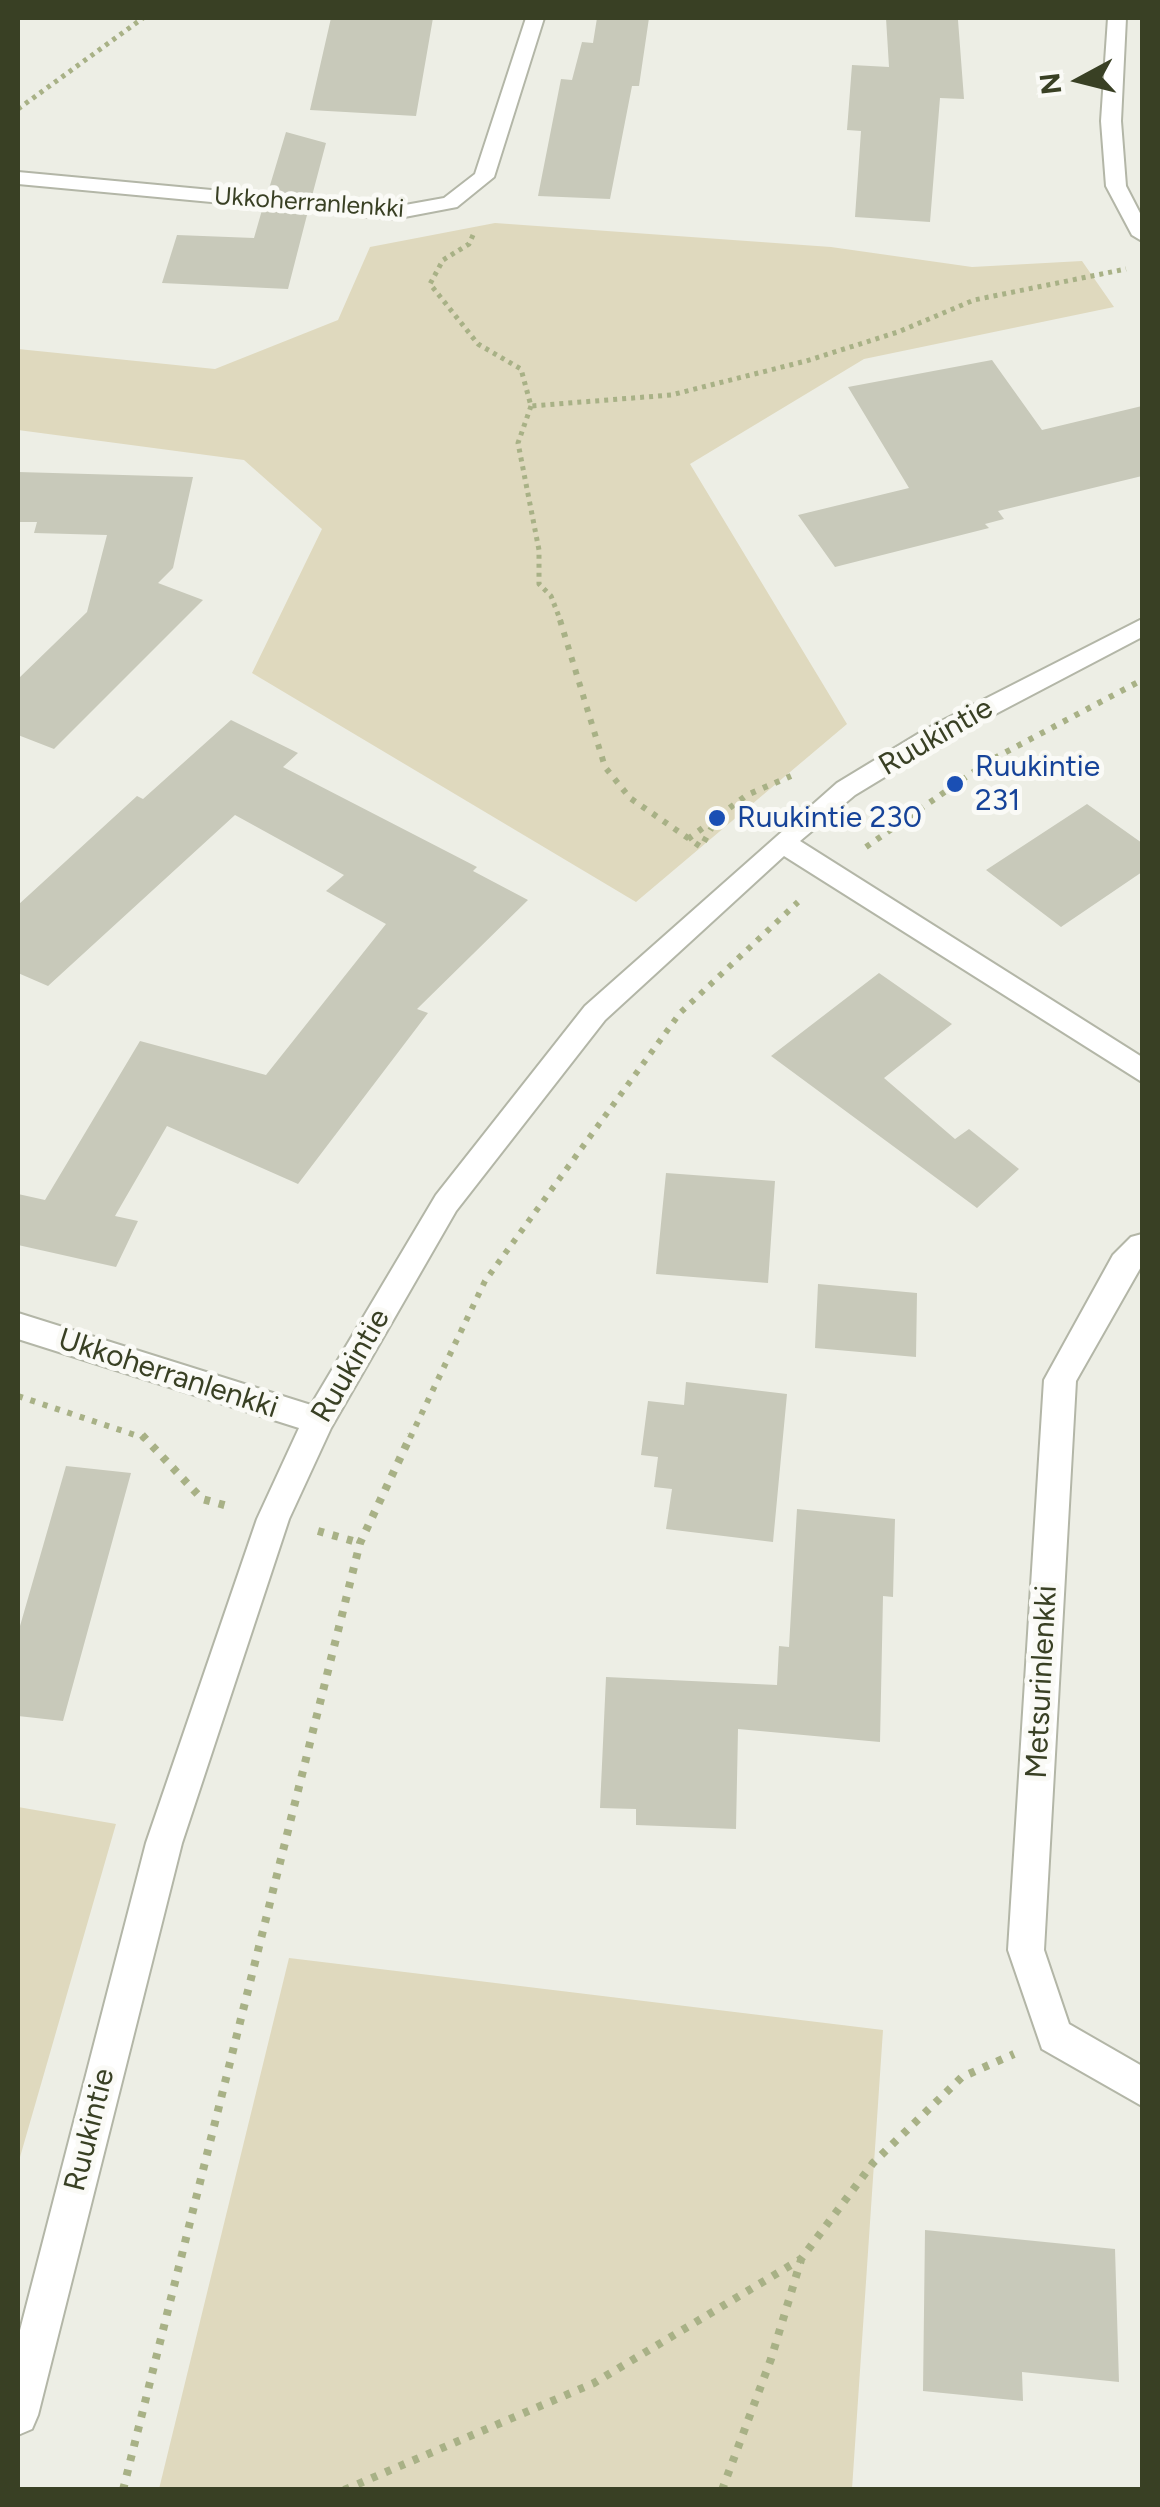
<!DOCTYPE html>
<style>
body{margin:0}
#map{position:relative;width:1160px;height:2507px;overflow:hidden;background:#edeee5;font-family:Figtree,sans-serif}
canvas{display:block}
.frame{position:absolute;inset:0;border:20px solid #394024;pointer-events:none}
.north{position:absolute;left:1030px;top:30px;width:100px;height:100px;-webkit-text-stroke:8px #fafaf6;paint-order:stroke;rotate:263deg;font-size:28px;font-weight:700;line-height:40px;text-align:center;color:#394024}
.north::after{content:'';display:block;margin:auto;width:35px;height:45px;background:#394024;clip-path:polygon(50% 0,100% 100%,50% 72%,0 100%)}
</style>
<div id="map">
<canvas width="1160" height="2507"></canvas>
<div class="frame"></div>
<div class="north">N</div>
</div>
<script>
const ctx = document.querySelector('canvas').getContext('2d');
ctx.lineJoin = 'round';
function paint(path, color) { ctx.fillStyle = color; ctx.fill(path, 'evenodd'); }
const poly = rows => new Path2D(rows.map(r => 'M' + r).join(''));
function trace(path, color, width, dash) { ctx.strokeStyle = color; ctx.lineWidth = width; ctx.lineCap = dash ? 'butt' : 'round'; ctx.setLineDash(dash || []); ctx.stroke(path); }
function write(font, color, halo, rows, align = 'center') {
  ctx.font = font + ' Figtree,sans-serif'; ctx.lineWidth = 10; ctx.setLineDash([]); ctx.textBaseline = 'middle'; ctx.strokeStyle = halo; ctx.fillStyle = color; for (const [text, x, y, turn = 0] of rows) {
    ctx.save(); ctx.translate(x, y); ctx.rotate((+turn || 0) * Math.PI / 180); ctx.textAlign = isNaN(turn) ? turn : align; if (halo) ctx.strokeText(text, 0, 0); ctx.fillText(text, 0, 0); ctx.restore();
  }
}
paint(poly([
 [495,223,831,247,972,267,1082,261,1114,307,864,359,690,464,847,724,636,902,252,673,322,529,244,460,18,430,18,349,215,369,338,320,370,247],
 [18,1807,116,1824,18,2164],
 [289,1958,883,2030,852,2489,159,2489]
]), '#dfd9be');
paint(poly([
 [331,18,433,18,416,116,310,110],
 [597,18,649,18,639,86,632,86,610,199,538,196,561,79,572,80,582,42,593,43],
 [886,18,958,20,964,99,940,98,930,222,855,217,861,131,847,130,852,65,889,67],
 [286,132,326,143,312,196,268,192],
 [262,210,307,215,288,289,162,283,177,235,254,238],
 [992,360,1042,430,1142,406,1142,476,998,511,1004,519,985,524,989,528,835,567,798,515,909,488,848,387],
 [18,472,193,477,173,568,158,583,203,600,54,749,18,735,18,679,87,612,107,535,34,533,37,522,18,522],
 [231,720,298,753,283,767,477,867,473,871,528,900,417,1009,428,1013,298,1184,167,1126,115,1216,138,1221,116,1267,18,1245,18,1194,45,1200,140,1041,266,1075,386,924,326,891,344,875,235,815,48,986,18,973,18,905,137,796,143,799],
 [1087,804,1142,843,1142,872,1061,927,986,870],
 [879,973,952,1024,884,1078,955,1139,969,1129,1019,1169,977,1208,771,1056],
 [666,1173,775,1181,768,1283,656,1274],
 [818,1284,917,1293,916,1357,815,1348],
 [686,1382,787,1394,773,1542,666,1529,672,1489,654,1487,658,1457,641,1455,648,1401,684,1405],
 [66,1466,131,1473,63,1721,18,1716,18,1633],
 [797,1509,895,1519,893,1597,883,1596,880,1742,738,1729,736,1829,636,1825,636,1809,600,1808,606,1677,777,1685,779,1646,789,1647],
 [925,2230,1115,2249,1119,2382,1022,2372,1023,2401,923,2391]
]), '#c8c9ba');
const minor = poly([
 [526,18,544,18,494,177,457,207,394,219,18,184,18,172,394,207,444,198,475,174,526,18],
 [1108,18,1126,18,1121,121,1126,186,1142,217,1142,241,1132,235,1106,186,1101,121,1108,18],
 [1142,619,1142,637,944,741,855,795,800,841,1142,1057,1142,1082,784,856,605,1020,456,1211,331,1428,289,1519,182,1843,38,2415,32,2429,18,2435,18,2338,146,1843,257,1519,299,1428,18,1339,18,1313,311,1405,436,1195,585,1006,837,783,926,729,1142,619],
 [1142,1234,1142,1265,1076,1381,1044,1950,1069,2024,1142,2066,1142,2106,1042,2049,1008,1950,1044,1380,1113,1255,1131,1237,1142,1234]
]);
trace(minor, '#b3b6a7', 4);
trace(poly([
 [18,109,143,18],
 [473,235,469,244,443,260,430,284,478,344,521,369,531,406,671,395,806,361,898,332,974,300,1126,269],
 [531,406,518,443,539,550,539,584,551,596,561,622]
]), '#a8b186', 5, [4, 5]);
trace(poly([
 [560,620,605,767,630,798,701,847,717,818],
 [688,839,747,795,791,776],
 [866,847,989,761,1142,680],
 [18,1396,144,1438],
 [410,1438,485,1281,680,1013,798,902]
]), '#a8b186', 6, [5, 8]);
trace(poly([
 [142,1435,202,1499,228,1506],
 [318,1531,360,1543],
 [123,2490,360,1543,411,1435],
 [344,2490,594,2383,801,2259,873,2163,962,2077,1014,2054],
 [722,2490,771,2359,801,2260]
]), '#a8b186', 8, [6, 9]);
paint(minor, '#fff');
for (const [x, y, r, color] of [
 [955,784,10,"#1a4fb4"],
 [717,818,10,"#1a4fb4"]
]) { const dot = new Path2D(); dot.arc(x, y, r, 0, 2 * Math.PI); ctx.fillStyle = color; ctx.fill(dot); trace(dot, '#fafaf6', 4); }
write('25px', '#394024', '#fafaf6', [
 ["Ukkoherranlenkki",309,203,4]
]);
write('30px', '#394024', '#fafaf6', [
 ["Ruukintie",936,737,-30],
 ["Ruukintie",351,1366,-60],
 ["Ukkoherranlenkki",168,1374,18],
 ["Metsurinlenkki",1042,1682,-87],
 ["Ruukintie",90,2130,-76]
]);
write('30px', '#164399', '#fafaf6', [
 ["Ruukintie",975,767],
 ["231",975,801],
 ["Ruukintie 230",737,818]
], 'left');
</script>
